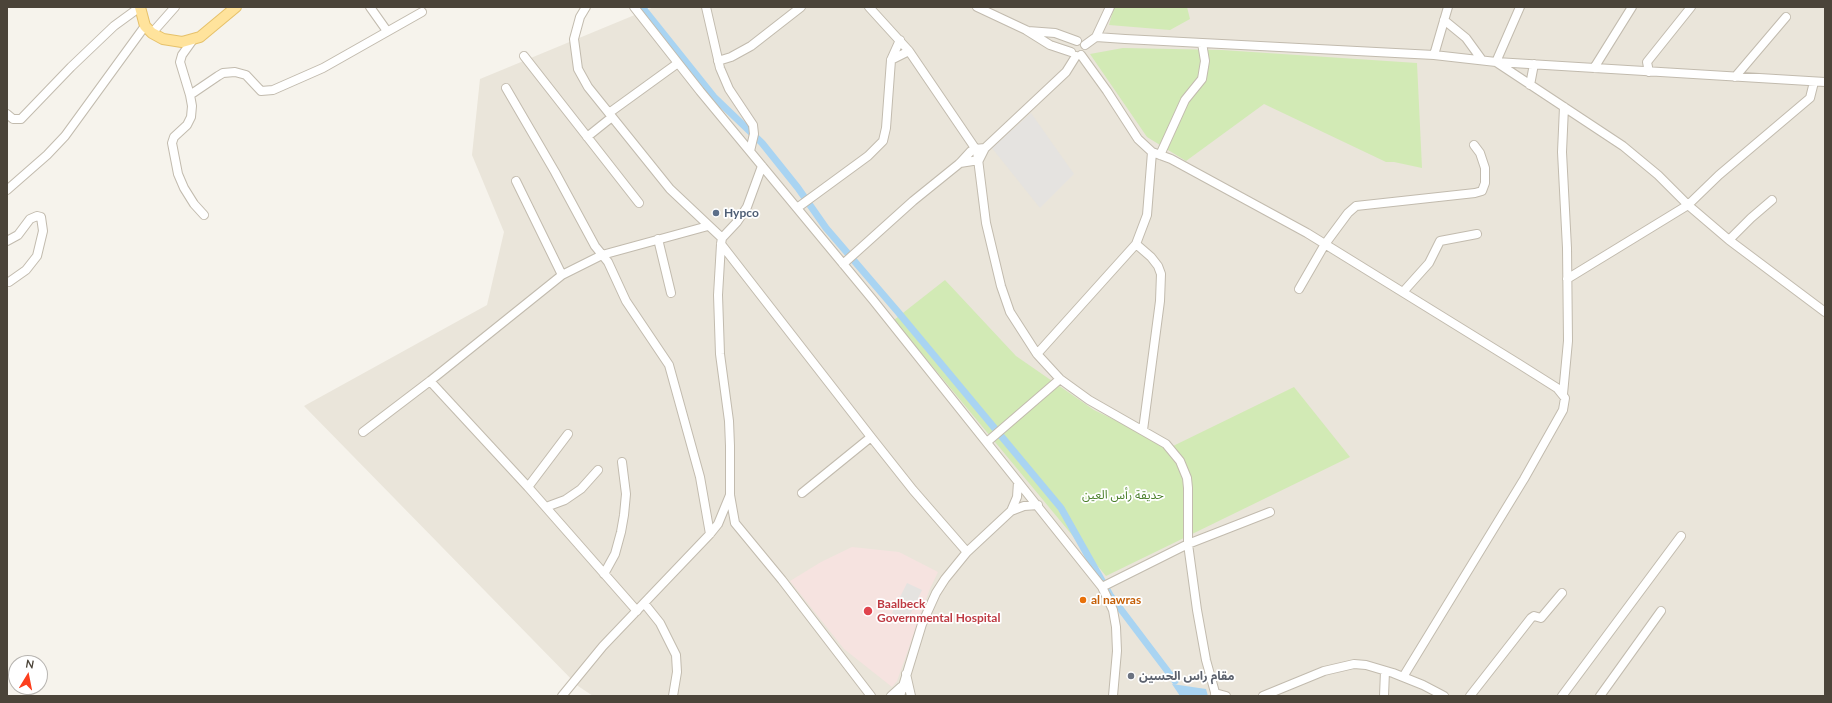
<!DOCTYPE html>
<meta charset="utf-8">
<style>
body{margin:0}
#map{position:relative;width:1832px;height:703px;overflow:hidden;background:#f6f3ec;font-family:Lato,sans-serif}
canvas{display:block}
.frame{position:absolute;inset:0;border:8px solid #4b4439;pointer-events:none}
.north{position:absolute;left:8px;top:655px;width:40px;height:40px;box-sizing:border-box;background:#fff;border:1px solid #b7b4b0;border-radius:50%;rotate:10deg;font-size:11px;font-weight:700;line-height:16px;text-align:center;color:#4b4439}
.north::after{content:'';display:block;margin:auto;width:14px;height:18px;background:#fc3f1d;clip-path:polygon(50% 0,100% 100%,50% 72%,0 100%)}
</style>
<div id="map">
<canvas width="1832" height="703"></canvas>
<div class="frame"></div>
<div class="north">N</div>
</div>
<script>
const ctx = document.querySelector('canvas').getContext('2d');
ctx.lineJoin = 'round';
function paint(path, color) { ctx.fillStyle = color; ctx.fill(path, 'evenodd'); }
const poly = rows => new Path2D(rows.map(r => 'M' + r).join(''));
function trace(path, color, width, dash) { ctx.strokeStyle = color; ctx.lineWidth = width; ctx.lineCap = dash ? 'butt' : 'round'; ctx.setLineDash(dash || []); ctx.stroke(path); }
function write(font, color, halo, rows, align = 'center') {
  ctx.font = font + ' Lato,"Noto Sans Arabic",sans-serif'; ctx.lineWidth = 3.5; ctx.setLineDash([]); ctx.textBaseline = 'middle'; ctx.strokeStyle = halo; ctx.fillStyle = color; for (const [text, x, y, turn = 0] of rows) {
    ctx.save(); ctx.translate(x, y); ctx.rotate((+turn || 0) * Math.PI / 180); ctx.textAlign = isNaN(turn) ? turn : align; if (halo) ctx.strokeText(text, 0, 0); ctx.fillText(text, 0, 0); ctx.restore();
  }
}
paint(poly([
 [654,7,1825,7,1825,696,593,696,578,686,304,406,487,305,504,232,472,155,480,79]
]), '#eae5da');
paint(poly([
 [852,547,899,552,938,572,929,591,897,681,892,687,844,649,790,581,821,562]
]), '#f6e3e0');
paint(poly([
 [1114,7,1187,7,1190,19,1170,30,1109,25],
 [1123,48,1222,50,1417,63,1422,168,1394,162,1386,162,1264,104,1186,161,1147,137,1090,54],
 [945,280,1016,356,1094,410,1171,447,1294,387,1350,457,1106,576,894,320]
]), '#d2eab5');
paint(poly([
 [1031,113,1074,174,1040,208,992,148],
 [907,583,922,590,907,621,892,613]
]), '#e5e3e0');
paint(poly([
 [1172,684,1206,689,1208,696,1180,696]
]), '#a9d4f2');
trace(poly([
 [642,7,714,97,762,143,798,188,826,228,898,312,1061,508,1110,595,1175,681]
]), '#a9d4f2', 7);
const minor = poly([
 [370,7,387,31],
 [586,7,580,17,574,39,578,69,588,87,670,189,722,238],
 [634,7,700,91,873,300,1102,587,1113,610,1116,627,1117,651,1113,696],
 [706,7,720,68,729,89,753,125,754,134,750,151],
 [869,7,909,51,977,151,986,223,1001,286,1010,312,1037,354,1060,379,1089,400,1166,444,1180,461,1187,478,1188,488,1188,544,1197,610,1206,660,1216,696],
 [977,7,1026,30,1050,45,1071,52],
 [1520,7,1496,62,1623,146,1658,175,1688,205,1729,240,1825,312],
 [1444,20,1466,38,1482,60],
 [1028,31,1055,33,1077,41],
 [152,33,175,7],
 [1096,37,1110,7],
 [192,41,182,55,180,62,190,95,192,106,191,117,187,125,174,137,172,143,178,174,184,188,194,204,204,215],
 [1085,45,1096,37,1125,39,1434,55,1496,62,1825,82],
 [1081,55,1107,91,1138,139,1152,152,1171,159,1307,233,1519,364,1557,388,1565,398,1563,410,1524,479,1403,677],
 [1434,55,1448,7],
 [524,56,639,203],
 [891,60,909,51],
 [718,61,731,57,751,46,801,7],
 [1594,68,1632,7],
 [1649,72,1647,62,1691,7],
 [1735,77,1786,17],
 [1530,85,1534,64],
 [506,88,555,172,595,246,608,262,626,301,669,365,700,477,710,534],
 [190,95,218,76,223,73,235,72,246,75,261,91,273,90,323,68,422,12],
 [609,113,678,63],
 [7,114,13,119,21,119,71,67,114,26,140,7],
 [587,137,612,117],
 [1160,155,1185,100,1202,79,1205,61,1202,43],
 [960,163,979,160,985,148,1066,72,1076,56],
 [762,166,747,207,737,222,722,238,721,244,718,295,720,354,729,421,730,446,730,495,735,523,782,580,871,696],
 [516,181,562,275],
 [7,190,47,155,65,136,145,26],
 [797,208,868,156,883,141,886,128,891,60,900,40],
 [658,239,671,293],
 [1729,240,1751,218,1772,200],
 [7,241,18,235,30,219,37,216,41,217,43,231,37,256,26,270,9,282],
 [721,244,871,437,913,490,967,552],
 [1136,244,1151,257,1158,266,1161,274,1160,301,1143,430],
 [843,264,913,201,960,163,971,151,975,149,985,148],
 [1567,279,1688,205,1719,175,1810,98,1814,82],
 [1299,289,1325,244,1348,213,1356,206,1475,193,1482,191,1485,183,1485,168,1480,153,1474,145],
 [1403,292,1429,263,1440,241,1477,234],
 [1037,354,1136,244,1147,215,1152,152],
 [430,381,528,487,637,611],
 [1563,394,1568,341,1567,248,1562,152,1564,107],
 [363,432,430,381,562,275,602,255,708,226],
 [987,442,1060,379],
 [528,487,568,434],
 [802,493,871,437],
 [546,507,565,500,581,489,598,470],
 [1011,511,1017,497,1018,482],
 [604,574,615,554,621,532,624,515,626,494,622,462],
 [1102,587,1188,544,1270,512],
 [644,603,660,623,676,655,677,672,673,696],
 [906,674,911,696],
 [1215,693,1226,696],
 [562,696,603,646,710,534,718,524,730,495],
 [891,696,901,687],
 [900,696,922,624,936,593,945,579,967,552,1011,511,1024,506,1038,505],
 [1263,696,1324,671,1354,664,1366,665,1393,673,1423,685,1444,696],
 [1384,696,1385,671],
 [1470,696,1531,618,1534,616,1541,618,1562,593],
 [1562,696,1681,536],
 [1600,696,1661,611]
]);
const major = poly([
 [140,7,145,26,152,33,163,39,182,42,200,37,236,7]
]);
trace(minor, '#c2bbae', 10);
trace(major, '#e6c16a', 12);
trace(minor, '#fff', 8);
trace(major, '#ffe39c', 10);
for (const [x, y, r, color] of [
 [716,213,4,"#5c6f8a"],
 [1083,600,4,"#e8710a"],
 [868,611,5,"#e0444e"],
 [1131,676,4,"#6b7280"]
]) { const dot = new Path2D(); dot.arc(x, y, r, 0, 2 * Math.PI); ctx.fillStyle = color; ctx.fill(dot); trace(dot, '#fff', 1.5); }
write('bold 12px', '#4e5e75', '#fff', [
 ["Hypco",724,213]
], 'left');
write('12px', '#4a7f2a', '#fff', [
 ["حديقة رأس العين",1123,495]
]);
write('bold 12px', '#c56008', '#fff', [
 ["al nawras",1091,600]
], 'left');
write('bold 12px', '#be3a42', '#fff', [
 ["Baalbeck",877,604],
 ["Governmental Hospital",877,618]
], 'left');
write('bold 12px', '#5b616d', '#fff', [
 ["مقام راس الحسين",1139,676]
], 'left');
</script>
